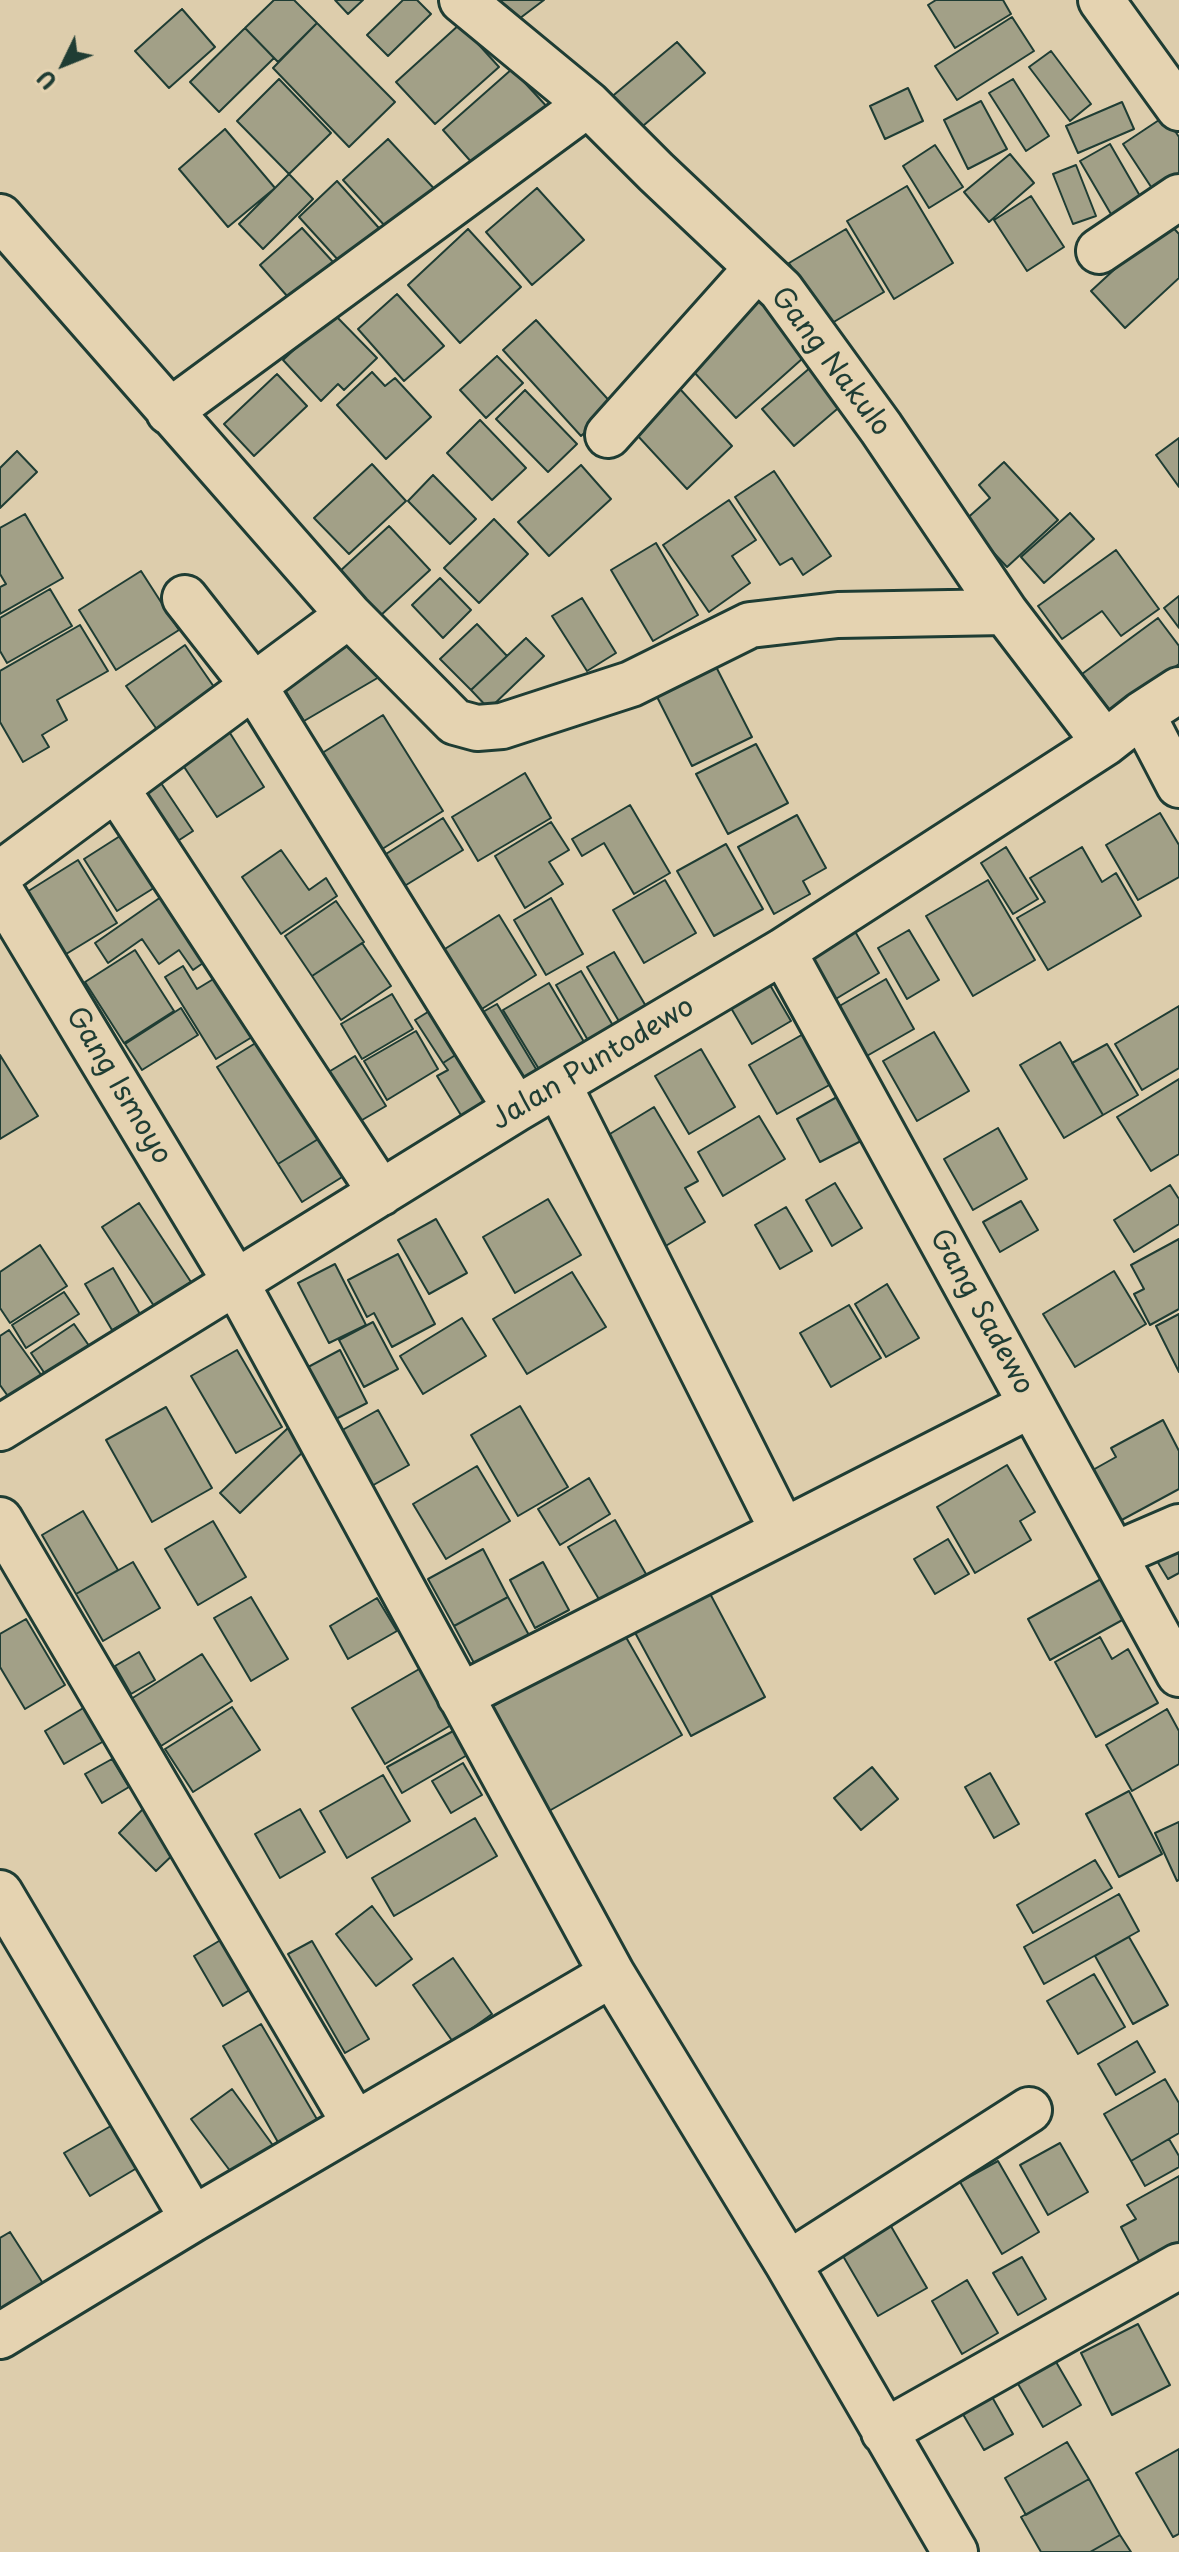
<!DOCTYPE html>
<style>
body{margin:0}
#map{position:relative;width:1179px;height:2552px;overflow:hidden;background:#ddcdac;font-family:"Playpen Sans",sans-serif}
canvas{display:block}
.north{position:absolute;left:24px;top:24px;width:80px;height:80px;-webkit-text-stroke:6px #e5d3b1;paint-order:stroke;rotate:227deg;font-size:22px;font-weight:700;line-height:32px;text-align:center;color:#1f3d34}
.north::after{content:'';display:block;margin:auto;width:28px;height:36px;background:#1f3d34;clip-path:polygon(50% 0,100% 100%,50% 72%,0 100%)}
</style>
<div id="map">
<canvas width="1179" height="2552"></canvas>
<div class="north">U</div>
</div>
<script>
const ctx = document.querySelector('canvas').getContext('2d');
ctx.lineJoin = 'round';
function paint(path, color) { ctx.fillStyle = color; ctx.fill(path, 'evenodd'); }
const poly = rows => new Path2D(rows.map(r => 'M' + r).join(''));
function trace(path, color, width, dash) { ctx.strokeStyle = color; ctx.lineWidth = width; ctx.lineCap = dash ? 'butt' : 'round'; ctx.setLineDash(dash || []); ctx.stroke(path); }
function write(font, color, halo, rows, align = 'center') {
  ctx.font = font + ' "Playpen Sans",sans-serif'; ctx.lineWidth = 6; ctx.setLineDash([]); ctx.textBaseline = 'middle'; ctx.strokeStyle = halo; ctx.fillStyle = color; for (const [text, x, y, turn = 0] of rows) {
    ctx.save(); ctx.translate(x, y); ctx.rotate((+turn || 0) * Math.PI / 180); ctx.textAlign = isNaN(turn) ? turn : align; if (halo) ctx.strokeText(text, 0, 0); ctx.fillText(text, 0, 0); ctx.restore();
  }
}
const building = poly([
 [274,0,294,0,317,23,278,62,245,28,274,0],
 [335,0,363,0,348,14,335,0],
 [403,0,417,0,431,14,388,56,367,35,403,0],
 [492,0,544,0,511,25,492,0],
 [936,0,1003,0,1011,14,955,48,928,5,936,0],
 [182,9,215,47,169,88,135,51,182,9],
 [1012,17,1034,51,957,100,935,66,1012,17],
 [317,23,395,102,349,147,273,68,317,23],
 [460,24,499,67,435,124,396,82,460,24],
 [245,28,274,58,219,112,190,82,245,28],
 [677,42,705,73,637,131,609,99,677,42],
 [1051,51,1091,104,1070,121,1029,67,1051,51],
 [512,69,550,110,481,173,443,130,512,69],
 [279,79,331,133,289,174,237,121,279,79],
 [1013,79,1049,136,1026,151,989,93,1013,79],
 [908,88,923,121,885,139,870,106,908,88],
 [981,101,1007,149,968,169,944,120,981,101],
 [1122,102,1134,129,1078,153,1066,126,1122,102],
 [1165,116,1179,137,1179,185,1159,199,1123,144,1165,116],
 [225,129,275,188,228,227,179,169,225,129],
 [388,139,440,195,395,237,343,180,388,139],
 [1110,144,1144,203,1115,221,1080,161,1110,144],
 [935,145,963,187,929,208,903,166,935,145],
 [1010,154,1034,183,989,222,964,192,1010,154],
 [1076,165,1096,216,1073,224,1053,174,1076,165],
 [289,174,313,199,263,249,239,224,289,174],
 [337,181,387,237,349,272,299,217,337,181],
 [907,186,953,263,894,299,847,221,907,186],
 [537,188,584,240,532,285,486,232,537,188],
 [1031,196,1064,247,1027,271,994,220,1031,196],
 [1167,221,1179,234,1179,278,1125,328,1091,291,1167,221],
 [302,228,344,274,301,312,260,265,302,228],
 [468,229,521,287,460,343,408,285,468,229],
 [846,229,884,292,827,326,789,263,846,229],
 [759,291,812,350,736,418,683,360,759,291],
 [397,294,444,346,404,381,358,329,397,294],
 [333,313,377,358,344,390,338,384,321,401,283,360,333,313],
 [536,320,614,406,581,436,503,350,536,320],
 [497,356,523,383,486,418,460,390,497,356],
 [818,361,850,398,794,446,762,409,818,361],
 [372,372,385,386,395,378,431,417,386,459,337,405,372,372],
 [277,374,307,406,254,456,224,424,277,374],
 [670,378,732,446,687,489,624,421,670,378],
 [525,390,577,444,548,472,496,419,525,390],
 [480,420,526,468,492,500,447,453,480,420],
 [1179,438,1179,487,1156,455,1179,438],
 [17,451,37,472,0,508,0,468,17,451],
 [1004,462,1058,520,1007,567,964,521,990,498,979,485,1004,462],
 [372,464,406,501,349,554,314,518,372,464],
 [581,465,611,499,549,556,518,522,581,465],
 [774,471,831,556,803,575,792,558,780,565,735,497,774,471],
 [433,475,476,519,450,544,408,501,433,475],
 [729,500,756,540,732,556,750,583,709,612,663,545,729,500],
 [1070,513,1094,539,1044,583,1021,557,1070,513],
 [25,514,63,578,0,614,0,587,6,584,0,574,0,528,25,514],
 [494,519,528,554,479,603,444,568,494,519],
 [389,526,430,570,380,616,339,572,389,526],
 [656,543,698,615,653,641,611,570,656,543],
 [1116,550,1159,609,1121,636,1102,611,1062,639,1038,606,1116,550],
 [141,571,179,630,116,670,79,610,141,571],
 [440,578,471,610,443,638,412,605,440,578],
 [50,589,72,626,7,663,0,651,0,618,50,589],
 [1179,596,1179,628,1164,608,1179,596],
 [582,598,616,653,587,671,552,616,582,598],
 [1158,618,1179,646,1179,664,1112,713,1082,674,1158,618],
 [477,624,507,656,471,690,440,659,477,624],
 [80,625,108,671,57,700,67,720,42,735,49,747,23,762,0,722,0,671,80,625],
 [364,636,386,673,304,721,282,685,364,636],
 [526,638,544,656,489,709,471,690,526,638],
 [185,645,221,697,163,738,126,686,185,645],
 [709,653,752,737,692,766,650,683,709,653],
 [383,715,443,811,371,856,311,760,383,715],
 [223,722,264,787,217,817,175,753,223,722],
 [756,744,788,803,728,834,696,774,756,744],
 [525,773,551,818,478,861,452,817,525,773],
 [155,774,193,831,164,850,127,792,155,774],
 [630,805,670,873,634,894,604,843,582,856,572,839,630,805],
 [1160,813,1179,845,1179,877,1138,900,1106,845,1160,813],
 [797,815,826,868,803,881,810,894,774,914,738,847,797,815],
 [443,818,463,850,398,890,378,859,443,818],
 [551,822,569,850,549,862,563,884,525,908,495,856,551,822],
 [131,829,165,881,117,911,84,859,131,829],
 [726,844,763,909,714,936,677,871,726,844],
 [1006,847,1038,899,1013,914,981,863,1006,847],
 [1082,847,1102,882,1116,873,1141,916,1048,970,1017,918,1045,902,1030,878,1082,847],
 [281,850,309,890,326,878,337,896,281,934,242,877,281,850],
 [78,860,117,923,53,962,14,900,78,860],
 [665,880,696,933,644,963,613,910,665,880],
 [988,880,1035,960,973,996,926,916,988,880],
 [171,890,216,954,193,970,179,950,159,964,142,939,108,963,95,943,171,890],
 [551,898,583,954,546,975,514,920,551,898],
 [336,901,364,942,312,976,285,936,336,901],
 [499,915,536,975,469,1017,432,957,499,915],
 [853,928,879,973,834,1000,807,954,853,928],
 [909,930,939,980,907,999,878,948,909,930],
 [362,943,391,986,341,1020,312,976,362,943],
 [135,950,174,1011,124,1043,85,982,135,950],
 [614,952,647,1008,620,1023,587,967,614,952],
 [183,966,197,989,220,975,257,1034,216,1059,165,977,183,966],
 [581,971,618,1034,593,1049,556,985,581,971],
 [886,979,914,1029,865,1057,836,1008,886,979],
 [549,983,593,1057,548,1084,503,1010,549,983],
 [770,985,791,1021,752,1044,731,1008,770,985],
 [392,994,413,1029,362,1059,341,1024,392,994],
 [447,1000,474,1043,443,1063,415,1020,447,1000],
 [497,1004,545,1084,514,1103,465,1022,497,1004],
 [1179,1006,1179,1068,1142,1090,1115,1044,1179,1006],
 [181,1008,198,1035,142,1070,125,1044,181,1008],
 [416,1031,438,1069,387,1100,364,1061,416,1031],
 [934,1032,969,1091,917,1121,883,1061,934,1032],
 [805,1033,833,1083,777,1114,749,1065,805,1033],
 [262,1039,323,1136,278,1164,217,1067,262,1039],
 [1060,1042,1103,1115,1064,1138,1020,1065,1060,1042],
 [474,1043,509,1098,467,1125,437,1076,448,1070,443,1063,474,1043],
 [1107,1044,1138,1095,1103,1115,1072,1063,1107,1044],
 [701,1049,735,1107,689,1134,655,1076,701,1049],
 [0,1055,38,1116,0,1139,0,1055],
 [355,1056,386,1106,345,1130,312,1082,355,1056],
 [1179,1079,1179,1154,1151,1171,1117,1117,1179,1079],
 [837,1097,861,1141,820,1162,797,1119,837,1097],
 [654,1107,698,1181,685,1188,705,1222,664,1247,600,1140,654,1107],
 [759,1116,785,1159,723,1196,698,1152,759,1116],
 [998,1128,1027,1179,973,1210,944,1159,998,1128],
 [323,1136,347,1174,302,1202,278,1164,323,1136],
 [835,1183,862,1228,832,1246,806,1200,835,1183],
 [1170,1185,1179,1199,1179,1224,1134,1252,1114,1220,1170,1185],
 [548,1199,581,1255,515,1293,483,1237,548,1199],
 [1021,1201,1038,1230,1000,1252,983,1222,1021,1201],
 [139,1203,191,1282,154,1306,102,1227,139,1203],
 [786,1207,812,1251,780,1269,755,1225,786,1207],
 [436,1219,467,1273,429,1294,398,1240,436,1219],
 [1179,1239,1179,1309,1150,1325,1134,1294,1144,1289,1131,1265,1179,1239],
 [40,1245,67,1286,10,1323,0,1308,0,1272,40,1245],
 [398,1254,435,1324,392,1347,374,1313,367,1317,348,1280,398,1254],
 [335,1264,366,1325,329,1343,298,1283,335,1264],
 [113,1268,140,1314,112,1330,85,1284,113,1268],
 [1114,1271,1146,1324,1075,1367,1043,1314,1114,1271],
 [572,1272,606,1327,527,1374,493,1319,572,1272],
 [887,1284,919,1338,886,1357,855,1304,887,1284],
 [64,1292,79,1314,26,1348,12,1325,64,1292],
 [849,1305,881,1358,831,1387,800,1333,849,1305],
 [1179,1314,1179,1372,1156,1326,1179,1314],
 [462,1318,486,1356,423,1394,400,1356,462,1318],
 [373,1322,398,1369,364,1387,339,1340,373,1322],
 [74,1324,92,1350,49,1380,31,1353,74,1324],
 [9,1330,52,1390,20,1413,0,1385,0,1336,9,1330],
 [237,1350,282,1427,236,1453,191,1376,237,1350],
 [340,1350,367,1403,322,1426,295,1374,340,1350],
 [520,1406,568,1487,518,1516,471,1435,520,1406],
 [166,1407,212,1488,152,1522,106,1440,166,1407],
 [378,1410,409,1465,361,1492,330,1437,378,1410],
 [1163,1420,1179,1451,1179,1489,1118,1522,1091,1471,1116,1457,1111,1448,1163,1420],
 [289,1427,309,1446,240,1513,220,1493,289,1427],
 [1007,1465,1035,1512,1020,1521,1031,1540,975,1573,937,1507,1007,1465],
 [477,1466,510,1521,446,1559,413,1504,477,1466],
 [589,1478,610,1514,560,1545,538,1509,589,1478],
 [83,1511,118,1570,76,1594,42,1535,83,1511],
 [615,1520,646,1574,600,1601,568,1547,615,1520],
 [213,1521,246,1577,198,1605,165,1549,213,1521],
 [948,1539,969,1574,935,1594,914,1559,948,1539],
 [1179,1542,1179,1573,1168,1579,1154,1556,1179,1542],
 [483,1549,508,1597,454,1626,428,1579,483,1549],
 [133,1562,160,1608,103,1641,76,1594,133,1562],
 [543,1562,569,1610,535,1628,510,1580,543,1562],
 [1112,1573,1135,1613,1050,1660,1028,1619,1112,1573],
 [707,1588,765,1697,691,1736,632,1627,707,1588],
 [251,1597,288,1659,251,1681,214,1618,251,1597],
 [508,1597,535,1646,481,1676,454,1626,508,1597],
 [377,1598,397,1631,348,1659,330,1626,377,1598],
 [26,1619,65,1685,25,1709,0,1667,0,1634,26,1619],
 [623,1632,682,1735,542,1815,483,1712,623,1632],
 [1100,1637,1112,1659,1128,1649,1158,1703,1096,1737,1055,1662,1100,1637],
 [139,1652,155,1680,131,1694,115,1666,139,1652],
 [202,1654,232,1701,161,1746,131,1699,202,1654],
 [421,1668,453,1724,385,1764,352,1708,421,1668],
 [85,1707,104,1741,64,1764,45,1731,85,1707],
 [232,1707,260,1750,193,1792,165,1749,232,1707],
 [1167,1709,1179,1731,1179,1764,1132,1791,1106,1745,1167,1709],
 [455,1730,469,1754,402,1793,387,1767,455,1730],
 [112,1759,129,1787,102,1803,85,1774,112,1759],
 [463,1763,482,1795,451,1813,432,1781,463,1763],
 [872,1767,898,1799,861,1830,834,1798,872,1767],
 [990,1773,1019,1824,994,1838,965,1787,990,1773],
 [383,1775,410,1821,347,1858,320,1811,383,1775],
 [1129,1791,1162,1854,1119,1877,1086,1814,1129,1791],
 [145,1807,183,1845,156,1871,119,1833,145,1807],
 [300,1809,325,1852,280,1878,255,1834,300,1809],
 [475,1818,497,1856,394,1916,372,1878,475,1818],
 [1179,1822,1179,1880,1177,1881,1155,1833,1179,1822],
 [1095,1860,1112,1888,1033,1933,1017,1905,1095,1860],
 [1119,1894,1139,1931,1044,1984,1024,1947,1119,1894],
 [372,1906,412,1959,376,1986,336,1934,372,1906],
 [1129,1937,1168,2005,1133,2024,1095,1956,1129,1937],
 [224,1938,253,1988,223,2006,194,1956,224,1938],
 [312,1941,369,2039,345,2053,288,1954,312,1941],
 [453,1958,492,2014,453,2042,413,1985,453,1958],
 [1094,1974,1125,2027,1078,2054,1047,2001,1094,1974],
 [261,2024,318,2121,279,2144,223,2046,261,2024],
 [1137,2041,1155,2072,1116,2095,1098,2064,1137,2041],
 [1165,2079,1179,2103,1179,2133,1131,2161,1104,2114,1165,2079],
 [232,2089,280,2155,240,2184,191,2119,232,2089],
 [123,2119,147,2162,90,2196,64,2153,123,2119],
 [1169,2139,1179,2156,1179,2167,1145,2186,1131,2161,1169,2139],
 [1060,2143,1088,2192,1048,2215,1020,2165,1060,2143],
 [998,2161,1039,2232,1002,2254,960,2182,998,2161],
 [1179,2176,1179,2259,1147,2276,1121,2227,1136,2219,1127,2205,1179,2176],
 [885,2216,927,2288,878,2316,836,2244,885,2216],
 [10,2232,44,2285,0,2313,0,2238,10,2232],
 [1022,2257,1046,2299,1018,2315,993,2273,1022,2257],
 [967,2280,998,2333,962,2354,932,2301,967,2280],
 [1138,2324,1170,2385,1112,2415,1081,2353,1138,2324],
 [1052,2355,1081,2405,1043,2427,1014,2377,1052,2355],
 [983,2381,1013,2434,984,2450,954,2399,983,2381],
 [1067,2442,1089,2479,1026,2515,1005,2478,1067,2442],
 [1179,2449,1179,2534,1173,2537,1136,2473,1179,2449],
 [1089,2479,1120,2535,1090,2552,1041,2552,1021,2517,1089,2479],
 [1120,2535,1131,2552,1090,2552,1120,2535]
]);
paint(building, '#a2a087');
trace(building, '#1f3d34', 2);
const street = poly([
 [462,0,588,104,656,172,781,290,881,428,1005,612,1105,743],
 [1101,0,1179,108],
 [0,217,349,615,455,722,477,728,502,726,631,684,750,625,838,615,1005,612],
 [1099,251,1179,197],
 [169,412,588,104],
 [608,435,757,268],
 [185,598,254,686,516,1109],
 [1142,714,1179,785],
 [116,788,381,1193],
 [0,874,349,615],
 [0,890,235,1281,612,1974,788,2264,955,2552],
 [783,951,1179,1674],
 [559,1086,783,1531],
 [0,1428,516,1109,783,951,1105,743,1142,714,1179,690],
 [0,1520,355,2124],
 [1114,1555,1179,1527],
 [460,1696,1031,1405],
 [0,1893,193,2219],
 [788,2264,1029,2110],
 [0,2336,193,2219,612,1974],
 [884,2432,1179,2266]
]);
trace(street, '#1f3d34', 50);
trace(street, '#e5d3b1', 44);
write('28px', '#1f3d34', '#e5d3b1', [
 ["Gang Nakulo",830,362,53],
 ["Jalan Puntodewo",593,1064,-31],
 ["Gang Ismoyo",118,1086,59],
 ["Gang Sadewo",981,1312,61]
]);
</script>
